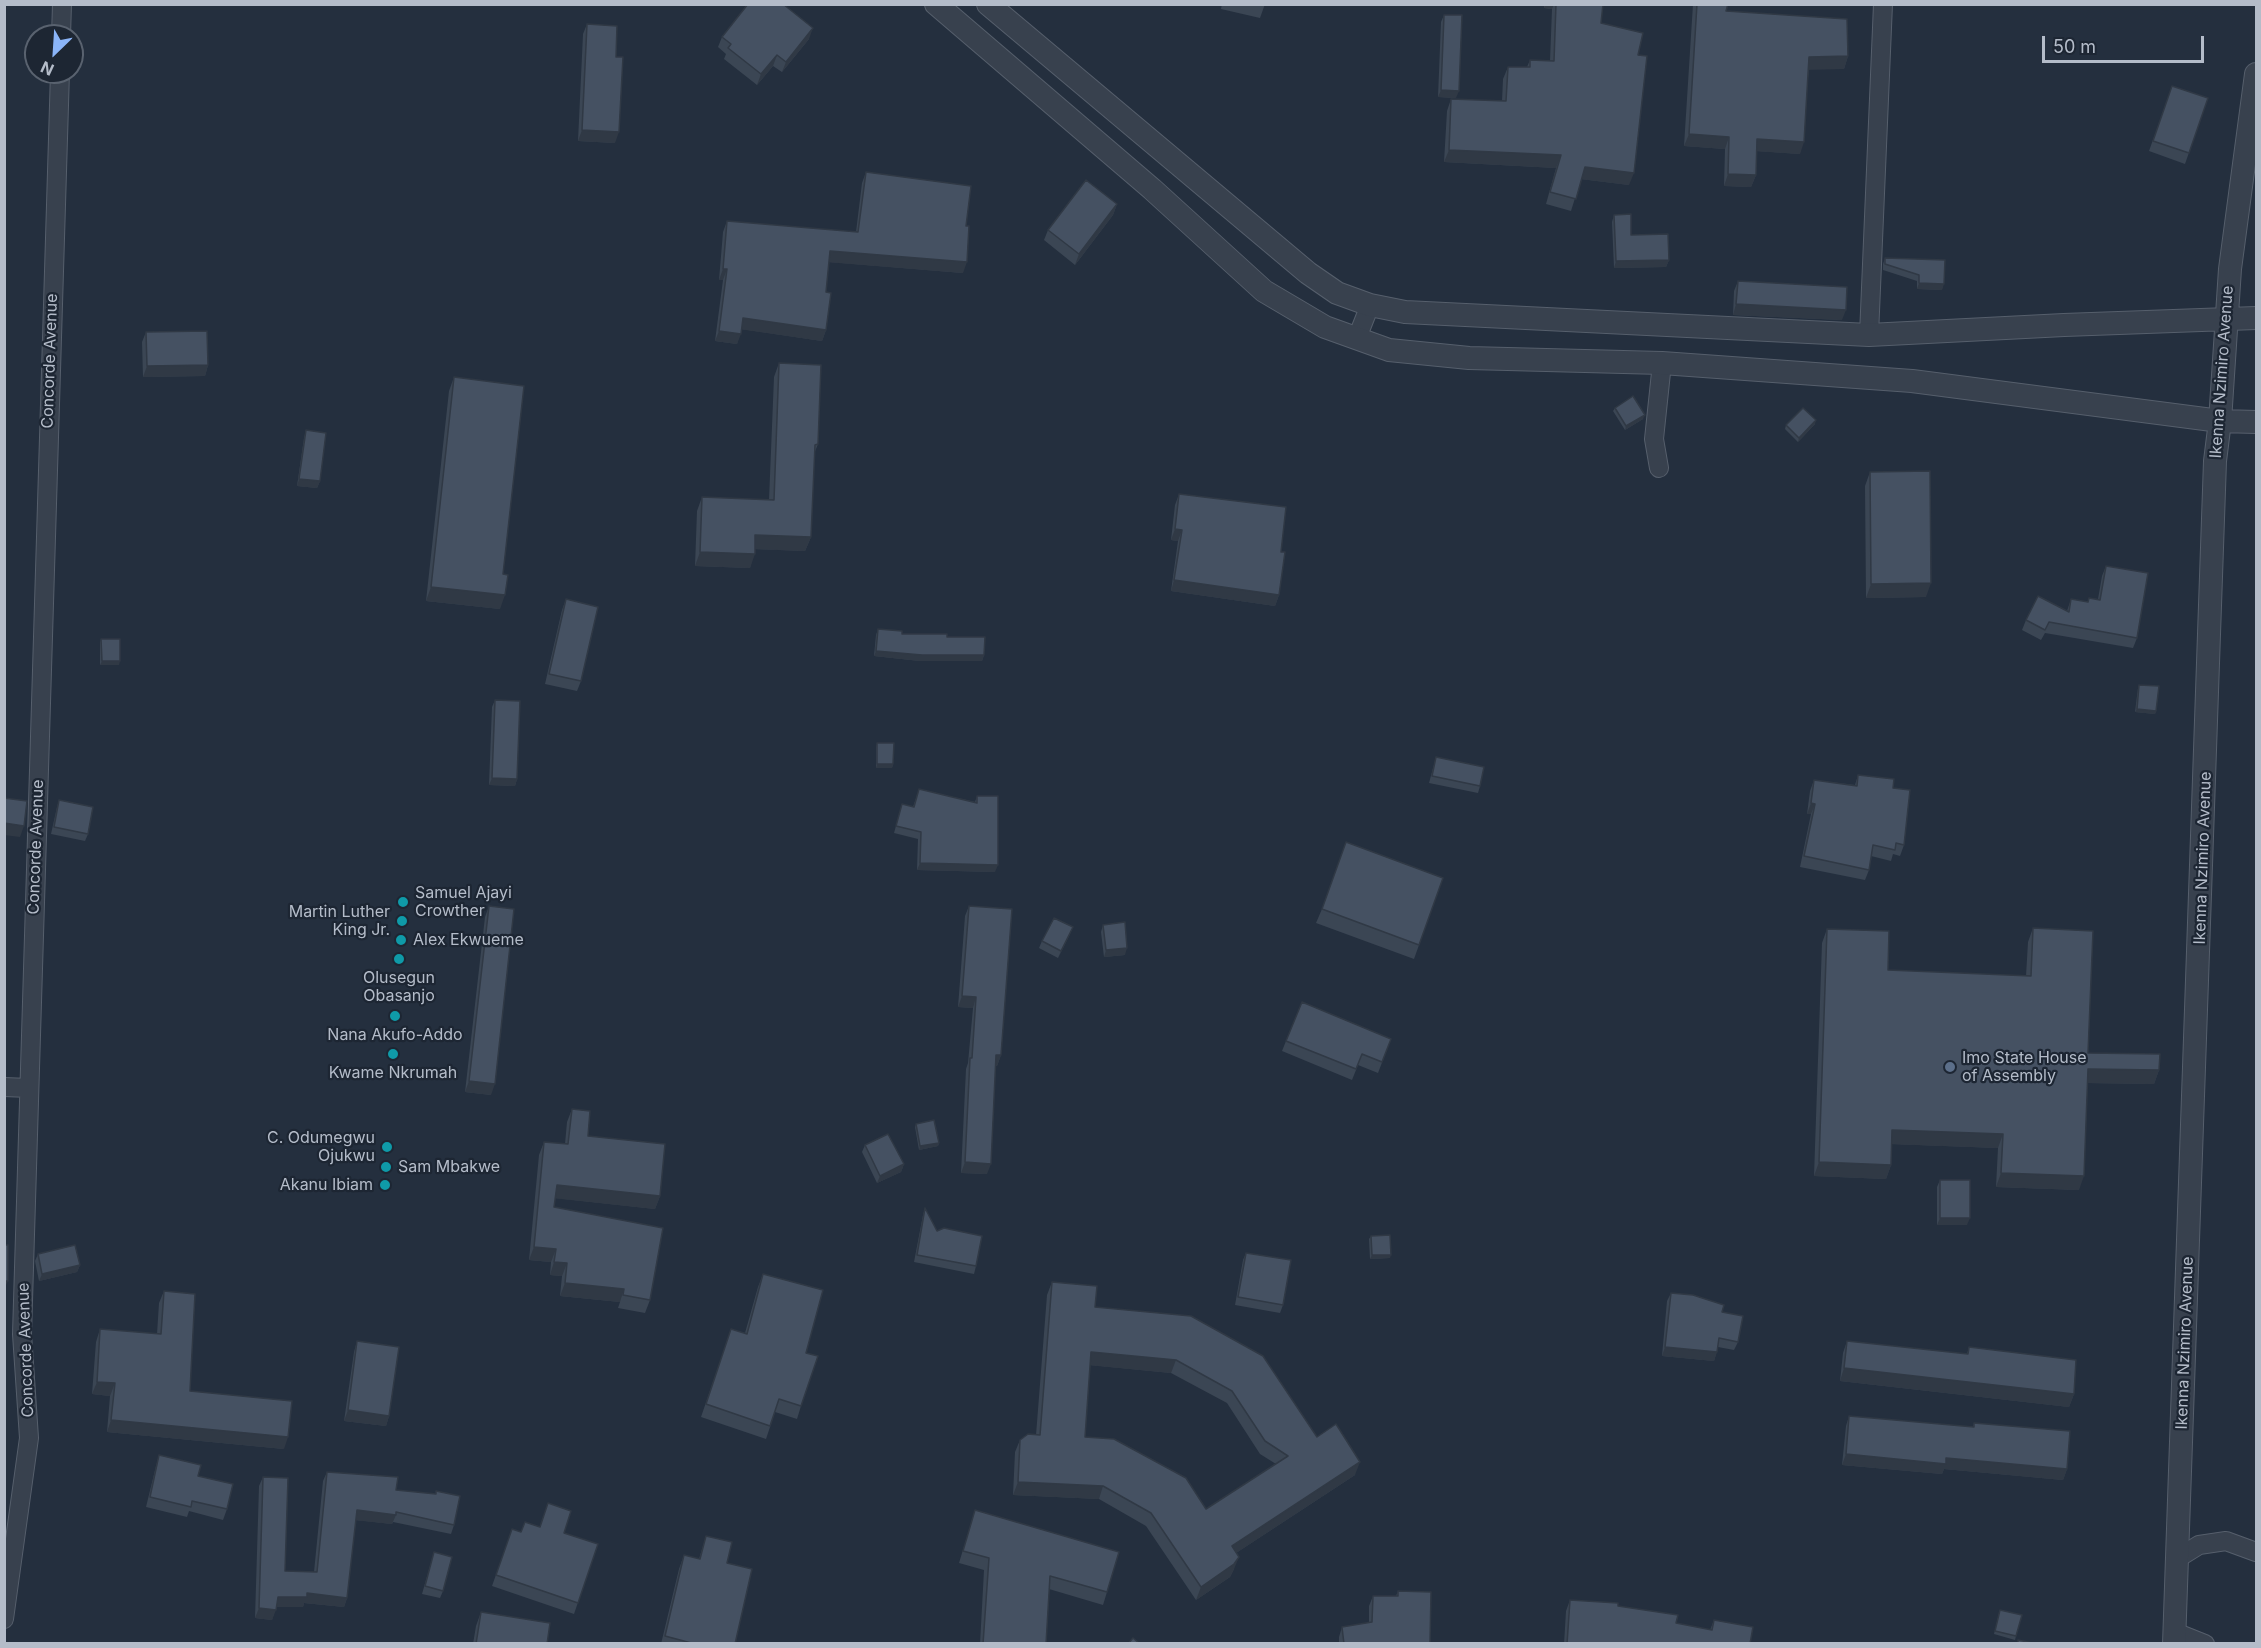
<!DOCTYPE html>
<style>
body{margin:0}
#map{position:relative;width:2261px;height:1648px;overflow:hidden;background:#242f3e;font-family:Inter,sans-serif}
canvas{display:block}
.frame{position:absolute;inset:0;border:6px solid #b4bcc9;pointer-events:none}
.north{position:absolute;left:24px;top:24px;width:60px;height:60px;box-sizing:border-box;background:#1d2633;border:2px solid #59626f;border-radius:50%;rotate:205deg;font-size:16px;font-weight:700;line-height:24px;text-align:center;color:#b4bcc9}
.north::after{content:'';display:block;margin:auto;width:21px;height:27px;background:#8ab4f8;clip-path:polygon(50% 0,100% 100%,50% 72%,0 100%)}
.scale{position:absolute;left:2042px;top:36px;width:162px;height:27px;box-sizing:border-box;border:3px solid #b4bcc9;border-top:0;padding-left:8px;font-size:18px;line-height:21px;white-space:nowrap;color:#b4bcc9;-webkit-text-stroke:4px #1d2633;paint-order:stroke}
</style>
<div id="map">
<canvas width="2261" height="1648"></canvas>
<div class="frame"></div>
<div class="north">N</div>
<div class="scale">50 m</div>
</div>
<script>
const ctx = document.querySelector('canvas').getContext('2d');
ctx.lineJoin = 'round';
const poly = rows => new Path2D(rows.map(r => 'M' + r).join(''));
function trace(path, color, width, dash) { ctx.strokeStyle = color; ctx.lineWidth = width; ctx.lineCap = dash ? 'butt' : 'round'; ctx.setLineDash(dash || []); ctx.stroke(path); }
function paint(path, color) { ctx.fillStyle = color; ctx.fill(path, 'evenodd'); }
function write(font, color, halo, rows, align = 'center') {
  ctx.font = font + ' Inter,sans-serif'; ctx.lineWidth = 4.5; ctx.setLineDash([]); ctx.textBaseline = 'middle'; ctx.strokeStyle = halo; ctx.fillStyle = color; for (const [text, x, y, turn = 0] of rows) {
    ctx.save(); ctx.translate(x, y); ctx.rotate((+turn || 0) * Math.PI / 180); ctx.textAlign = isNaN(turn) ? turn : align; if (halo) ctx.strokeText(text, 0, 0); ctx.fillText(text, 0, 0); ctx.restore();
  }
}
const minor = poly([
 [61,36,62,4],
 [1869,335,1883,4],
 [1357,338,1370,305],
 [1659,468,1654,439,1662,363],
 [4,1087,29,1088],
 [2178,1558,2199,1545,2226,1541,2256,1552],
 [4,1619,29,1438,22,1334,60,72],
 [2175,1632,2205,1644]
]);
const tertiary = poly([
 [936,4,1152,189,1264,291,1325,327,1389,350,1469,358,1662,363,1912,381,2220,421,2256,422],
 [988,4,1308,273,1337,293,1370,305,1405,312,1869,335,2064,325,2256,318],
 [2174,1644,2215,461,2220,421,2230,269,2256,74]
]);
trace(minor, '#565f6c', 20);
trace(tertiary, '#565f6c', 24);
trace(minor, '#38414e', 18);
trace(tertiary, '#38414e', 22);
paint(poly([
 [1222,4,1265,4,1260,18,1221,9],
 [1544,4,1603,4,1601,23,1638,55,1629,185,1581,179,1571,211,1546,204,1556,168,1444,162,1447,111,1451,99,1502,101,1503,79,1508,67,1527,67,1530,60,1550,61,1552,9,1544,8],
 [1693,4,1728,4,1726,11,1848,56,1844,69,1809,69,1800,154,1757,151,1756,175,1751,187,1724,186,1725,149,1684,146],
 [1444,15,1456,98,1438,97,1441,22],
 [587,24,616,57,615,143,578,141,583,34],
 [722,37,809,39,782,72,773,66,757,85,724,59,726,54,718,47],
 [2172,86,2208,98,2185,164,2149,151],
 [866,172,966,226,963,273,829,262,826,292,826,330,822,341,741,329,737,344,715,341,723,280,719,280,723,232,727,221,856,232,862,183],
 [1117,204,1113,215,1075,265,1044,240,1048,230],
 [1614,215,1631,235,1669,260,1666,267,1614,268,1612,222],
 [1885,258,1945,260,1942,290,1917,289,1917,281,1883,270,1883,264],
 [1738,281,1842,320,1733,315,1734,291],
 [146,332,208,365,205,376,143,377,142,342],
 [779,363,818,444,814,454,811,537,805,551,755,549,750,568,695,566,697,511,702,497,769,500,774,377],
 [454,377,503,574,500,609,426,601,449,391],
 [1615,408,1643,419,1625,430,1613,411],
 [1815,424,1798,442,1785,429,1786,425],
 [306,430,320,481,317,488,297,486,304,438],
 [1870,472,1926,597,1866,598,1865,486],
 [1179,494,1279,595,1275,606,1171,591,1178,541,1171,540,1175,505],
 [2106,566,2137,638,2133,648,2045,633,2041,640,2022,630,2026,620,2067,611,2071,599,2088,602,2089,598,2098,599,2102,576],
 [566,599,581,681,577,691,545,684,562,610],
 [878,629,902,634,947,637,984,655,982,661,920,661,874,656,876,635],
 [101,639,119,665,100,665,100,642],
 [2139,685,2156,711,2155,714,2135,712,2138,688],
 [495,700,517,779,515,786,489,785,492,707],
 [877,743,893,764,892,768,876,768,876,747],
 [1436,757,1480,786,1478,793,1429,783],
 [1858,775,1893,788,1904,845,1900,856,1893,854,1891,861,1871,856,1869,870,1865,880,1800,867,1811,814,1807,814,1810,791,1814,780,1855,785],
 [919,789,975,802,977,796,995,872,917,870,918,839,894,833,902,804,913,807],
 [59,800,88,834,85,841,51,834,57,807],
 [1443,878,1414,959,1316,923,1322,909],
 [489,906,491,1095,465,1092,485,917],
 [969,906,1001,1055,997,1066,996,1066,987,1174,961,1173,966,1069,968,1063,973,1008,958,1007,965,916],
 [1103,925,1125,955,1104,957,1101,932],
 [2033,928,2088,1053,2159,1070,2154,1084,2087,1083,2079,1190,1996,1187,1998,1148,1892,1144,1891,1165,1886,1179,1814,1176,1822,943,1827,929,1888,970,2026,976,2028,942],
 [1070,934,1058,958,1039,948,1042,941],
 [1391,1039,1378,1073,1358,1065,1352,1080,1282,1051,1286,1041],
 [572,1109,588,1136,660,1196,655,1209,555,1198,554,1207,650,1300,645,1313,618,1308,620,1302,560,1296,562,1276,550,1275,551,1262,529,1260,539,1155,544,1142,565,1144,567,1122],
 [916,1124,939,1143,938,1146,919,1150,915,1127],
 [865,1145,904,1164,901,1172,877,1183,862,1152],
 [1940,1180,1967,1225,1937,1225,1937,1187],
 [925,1208,937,1231,976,1266,974,1274,914,1262,923,1215],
 [1371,1236,1390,1258,1370,1259,1369,1239],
 [1246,1253,1283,1305,1280,1313,1235,1305,1243,1260],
 [38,1254,80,1265,77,1272,39,1281,35,1261],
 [763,1274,806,1353,801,1406,797,1419,775,1412,766,1439,701,1417,731,1329,745,1333,758,1287],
 [1052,1282,1317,1437,1355,1475,1236,1553,1234,1569,1230,1577,1196,1600,1146,1526,1099,1499,1013,1495,1015,1452,1020,1440,1036,1435,1047,1295],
 [1090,1365,1171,1373,1227,1403,1260,1454,1276,1464,1206,1509,1085,1437],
 [164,1291,190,1391,284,1449,107,1432,110,1396,92,1394,96,1342,100,1329,157,1334,159,1303],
 [1671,1293,1722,1312,1738,1342,1734,1350,1718,1347,1714,1361,1662,1356,1667,1301],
 [357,1341,389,1416,386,1426,344,1421,354,1352],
 [1847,1341,1967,1354,1969,1347,2074,1394,2069,1407,1840,1381,1843,1353],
 [1849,1416,1973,1427,1974,1423,2067,1469,2063,1480,1944,1469,1942,1474,1842,1465,1846,1426],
 [159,1455,198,1476,227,1509,223,1520,189,1511,187,1517,146,1507,156,1466],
 [327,1472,396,1490,454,1525,451,1534,393,1522,392,1524,356,1520,347,1598,344,1607,304,1603,303,1607,276,1607,272,1620,255,1618,259,1486,263,1477,285,1571,314,1572,323,1481],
 [975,1510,1107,1592,1103,1605,1049,1589,1046,1644,980,1644,984,1570,959,1563],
 [540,1527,564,1533,598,1544,574,1614,492,1586,512,1529,521,1532],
 [706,1536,727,1563,735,1644,661,1644,679,1569,684,1555,699,1559],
 [434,1552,443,1591,440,1598,422,1594],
 [1398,1591,1430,1644,1339,1644,1339,1637,1342,1627,1369,1623,1369,1606,1373,1596,1396,1596],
 [1570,1600,1618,1606,1676,1623,1710,1630,1714,1620,1750,1644,1564,1644,1566,1611],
 [481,1612,547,1644,473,1644,476,1626],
 [1999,1613,2016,1636,2015,1640,1994,1634]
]), '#3b4654');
paint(poly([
 [1545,4,1554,4,1552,9,1544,8],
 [813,28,809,39,782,72,786,62],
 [777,55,773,66,757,85,761,74],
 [1848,56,1844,69,1805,70,1809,57],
 [1441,90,1459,91,1456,98,1438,97],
 [582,130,619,132,615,143,578,141],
 [1689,134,1729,137,1725,149,1684,146],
 [1757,139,1804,142,1800,154,1753,151],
 [1449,150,1561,155,1556,168,1444,162],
 [1585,167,1634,173,1629,185,1580,179],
 [1728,174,1756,175,1751,187,1724,186],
 [1117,204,1113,215,1075,265,1079,254],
 [830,251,967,262,963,273,826,262],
 [1669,260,1666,267,1614,268,1616,261],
 [723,269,727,269,723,280,719,280],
 [1919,283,1944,284,1942,290,1917,289],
 [1736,304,1846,310,1842,320,1733,315],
 [743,318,826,330,822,341,739,329],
 [719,331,741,334,737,344,715,341],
 [208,365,205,376,143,377,147,366],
 [1645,415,1643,419,1625,430,1626,426],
 [1816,420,1815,424,1798,442,1799,438],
 [299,479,320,481,317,488,297,486],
 [1175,529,1182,530,1178,541,1171,540],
 [755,535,811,537,805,551,750,549],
 [700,552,755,554,750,568,695,566],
 [1174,580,1279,595,1275,606,1171,591],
 [1931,583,1926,597,1866,598,1871,584],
 [431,587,505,595,500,609,426,601],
 [876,651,984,655,982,661,920,661,874,656],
 [102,661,120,661,119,665,100,665],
 [2137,709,2156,711,2155,714,2135,712],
 [877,764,893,764,892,768,876,768],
 [492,778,517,779,515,786,489,785],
 [1811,803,1815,804,1811,814,1807,814],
 [4,823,24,826,20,837,4,835],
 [920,863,998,865,995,872,917,870],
 [1073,927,1070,934,1058,958,1061,951],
 [1127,948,1125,955,1104,957,1106,950],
 [962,996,976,997,973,1008,958,1007],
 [996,1055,1001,1055,997,1066,993,1065],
 [2088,1069,2159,1070,2154,1084,2083,1083],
 [469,1081,495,1084,491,1095,465,1092],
 [1892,1130,2003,1134,1998,1148,1887,1144],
 [939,1143,938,1146,919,1150,920,1146],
 [965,1162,991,1164,987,1174,961,1173],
 [1819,1162,1891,1165,1886,1179,1814,1176],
 [904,1164,901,1172,877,1183,880,1176],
 [2001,1173,2084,1176,2079,1190,1996,1187],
 [557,1185,660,1196,655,1209,552,1198],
 [1940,1218,1970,1218,1967,1225,1937,1225],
 [534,1247,556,1249,551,1262,529,1260],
 [1372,1255,1391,1255,1390,1258,1370,1259],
 [554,1262,567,1263,562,1276,550,1275],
 [80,1265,77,1272,39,1281,42,1274],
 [4,1281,8,1281,4,1289],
 [565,1283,624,1289,620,1302,560,1296],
 [1665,1347,1717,1352,1714,1361,1662,1356],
 [1091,1352,1176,1360,1171,1373,1087,1365],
 [1844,1368,2074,1394,2069,1407,1840,1381],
 [97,1382,115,1383,110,1396,92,1394],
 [348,1410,389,1416,386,1426,344,1421],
 [111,1420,288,1437,284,1449,107,1432],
 [1846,1454,1946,1458,2067,1469,2063,1480,1944,1469,1942,1474,1842,1465],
 [1360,1462,1355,1475,1227,1559,1232,1546],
 [1018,1482,1103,1486,1099,1499,1013,1495],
 [357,1510,396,1515,392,1524,353,1520],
 [1239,1557,1234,1569,1230,1577,1196,1600,1201,1587],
 [307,1593,347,1598,344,1607,304,1603,303,1607,274,1607,278,1597],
 [259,1608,276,1610,272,1620,255,1618]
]), '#303945');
const building = poly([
 [748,4,783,4,813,28,786,62,777,55,761,74,728,48,731,44,722,37,748,4],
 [1556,4,1603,4,1601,23,1643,33,1638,55,1647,56,1634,173,1585,167,1576,199,1550,192,1561,155,1449,150,1451,99,1506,101,1508,67,1530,67,1530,60,1554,61,1556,4],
 [1697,4,1728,4,1726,11,1847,19,1848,56,1809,57,1804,142,1757,139,1756,175,1728,174,1729,137,1689,134,1697,4],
 [1444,15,1462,15,1459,91,1441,90,1444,15],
 [587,24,617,26,616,57,623,57,619,132,582,130,587,24],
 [2172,86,2208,98,2189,153,2153,141,2172,86],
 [866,172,971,186,966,226,969,226,967,262,830,251,826,292,831,293,826,330,743,318,741,334,719,331,727,269,723,269,727,221,858,232,866,172],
 [1086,180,1117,204,1079,254,1048,230,1086,180],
 [1631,214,1631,235,1668,234,1669,260,1616,261,1614,215,1631,214],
 [1885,258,1945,260,1944,284,1919,283,1919,275,1885,264,1885,258],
 [1738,281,1847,287,1846,310,1736,304,1738,281],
 [207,331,208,365,147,366,146,332,207,331],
 [779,363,821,365,818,444,815,445,811,537,755,535,755,554,700,552,702,497,774,500,779,363],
 [454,377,524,386,503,574,508,575,505,595,431,587,454,377],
 [1633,396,1645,415,1626,426,1615,408,1633,396],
 [1803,408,1816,420,1799,438,1786,425,1803,408],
 [306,430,326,433,320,481,299,479,306,430],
 [1930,471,1931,583,1871,584,1870,472,1930,471],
 [1179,494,1286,507,1281,552,1285,552,1279,595,1174,580,1182,530,1175,529,1179,494],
 [2106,566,2148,573,2137,638,2049,622,2045,630,2026,620,2038,596,2069,612,2071,599,2088,602,2089,598,2100,600,2106,566],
 [566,599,598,607,581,681,549,674,566,599],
 [878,629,902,631,902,634,947,634,947,637,985,637,984,655,922,655,876,651,878,629],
 [101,639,120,639,120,661,102,661,101,639],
 [2139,685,2159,686,2156,711,2137,709,2139,685],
 [495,700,520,701,517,779,492,778,495,700],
 [877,743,894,743,893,764,877,764,877,743],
 [1436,757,1484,767,1480,786,1432,776,1436,757],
 [1858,775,1894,779,1893,788,1910,790,1904,845,1896,843,1895,850,1873,845,1869,870,1804,856,1815,804,1811,803,1814,780,1857,786,1858,775],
 [919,789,977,803,977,796,998,796,998,865,920,863,921,832,896,826,902,804,914,807,919,789],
 [4,798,27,801,24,826,4,823,4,798],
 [59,800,93,807,88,834,54,827,59,800],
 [1346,842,1443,878,1419,945,1322,909,1346,842],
 [489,906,514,909,495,1084,469,1081,489,906],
 [969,906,1012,909,1001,1055,996,1055,991,1164,965,1162,970,1058,972,1058,976,997,962,996,969,906],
 [1054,918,1073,927,1061,951,1042,941,1054,918],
 [1125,922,1127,948,1106,950,1103,925,1125,922],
 [2033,928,2093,931,2088,1053,2160,1054,2159,1070,2088,1069,2084,1176,2001,1173,2003,1134,1892,1130,1891,1165,1819,1162,1827,929,1889,931,1888,970,2031,976,2033,928],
 [1302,1002,1391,1039,1382,1062,1362,1054,1356,1069,1286,1041,1302,1002],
 [572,1109,590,1111,588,1136,665,1144,660,1196,557,1185,554,1207,663,1228,650,1300,623,1295,624,1289,565,1283,567,1263,554,1262,556,1249,534,1247,544,1142,568,1144,572,1109],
 [934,1120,939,1143,920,1146,916,1124,934,1120],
 [888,1134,904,1164,880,1176,865,1145,888,1134],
 [1940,1180,1970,1180,1970,1218,1940,1218,1940,1180],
 [925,1208,937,1231,944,1228,982,1236,976,1266,917,1255,925,1208],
 [1390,1235,1391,1255,1372,1255,1371,1236,1390,1235],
 [4,1245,8,1245,8,1281,4,1281,4,1245],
 [75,1245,80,1265,42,1274,38,1254,75,1245],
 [1246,1253,1291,1260,1283,1305,1238,1297,1246,1253],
 [763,1274,823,1290,806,1353,818,1356,801,1406,779,1399,770,1426,706,1404,731,1329,747,1334,763,1274],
 [1052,1282,1097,1286,1095,1307,1191,1316,1263,1356,1317,1437,1336,1424,1360,1462,1232,1546,1239,1557,1234,1564,1201,1587,1151,1513,1103,1486,1018,1482,1020,1440,1028,1434,1040,1435,1052,1282],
 [1091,1352,1176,1360,1232,1391,1265,1441,1288,1456,1206,1509,1186,1478,1114,1439,1085,1437,1091,1352],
 [164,1291,195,1294,190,1391,292,1401,288,1437,111,1420,115,1383,97,1382,100,1329,161,1334,164,1291],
 [1671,1293,1693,1295,1724,1305,1722,1312,1743,1316,1738,1342,1719,1338,1717,1352,1665,1347,1671,1293],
 [357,1341,399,1347,389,1416,348,1410,357,1341],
 [1847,1341,1968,1354,1969,1347,2076,1360,2074,1394,1844,1368,1847,1341],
 [1849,1416,1974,1427,1974,1423,2070,1431,2067,1469,1946,1458,1946,1464,1846,1454,1849,1416],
 [159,1455,201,1465,198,1476,233,1484,227,1509,192,1501,191,1507,150,1497,159,1455],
 [327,1472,398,1477,396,1490,436,1494,436,1491,460,1496,454,1525,396,1512,396,1515,357,1510,347,1598,307,1593,307,1597,278,1597,276,1610,259,1608,263,1477,288,1478,285,1571,317,1572,327,1472],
 [548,1503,571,1511,564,1533,598,1544,578,1603,496,1575,512,1529,521,1532,525,1522,540,1527,548,1503],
 [975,1510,1119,1552,1107,1592,1050,1576,1046,1644,983,1644,989,1558,963,1551,975,1510],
 [706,1536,732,1542,727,1563,752,1569,735,1644,695,1644,665,1636,684,1555,700,1559,706,1536],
 [434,1552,452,1557,443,1591,425,1586,434,1552],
 [1398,1591,1431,1592,1430,1644,1344,1644,1342,1627,1372,1622,1373,1596,1398,1596,1398,1591],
 [1570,1600,1618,1603,1618,1606,1678,1615,1676,1623,1712,1630,1714,1620,1753,1627,1750,1644,1567,1644,1570,1600],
 [2000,1610,2022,1615,2016,1636,1995,1631,2000,1610],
 [481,1612,550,1623,547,1644,476,1644,481,1612],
 [1133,1638,1140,1644,1128,1644,1133,1638],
 [2018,1640,2037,1644,2018,1644,2018,1640]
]);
paint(building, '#455162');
trace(building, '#303945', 1.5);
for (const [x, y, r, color] of [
 [403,902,6,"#0f9aa8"],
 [402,921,6,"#0f9aa8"],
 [401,940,6,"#0f9aa8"],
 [399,959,6,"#0f9aa8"],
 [395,1016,6,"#0f9aa8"],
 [393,1054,6,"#0f9aa8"],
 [1950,1067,6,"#5c6f8a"],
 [387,1147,6,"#0f9aa8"],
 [386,1167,6,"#0f9aa8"],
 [385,1185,6,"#0f9aa8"]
]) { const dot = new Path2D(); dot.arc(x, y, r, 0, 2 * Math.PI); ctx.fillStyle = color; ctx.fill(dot); trace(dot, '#1d2633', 2); }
write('16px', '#b4bcc9', '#1d2633', [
 ["Concorde Avenue",50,361,-88],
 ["Ikenna Nzimiro Avenue",2222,372,-86],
 ["Concorde Avenue",36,847,-88],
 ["Ikenna Nzimiro Avenue",2203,858,-88],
 ["Ikenna Nzimiro Avenue",2185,1343,-88],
 ["Concorde Avenue",26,1350,-92]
]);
write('16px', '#b4bcc9', '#1d2633', [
 ["Samuel Ajayi",415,893],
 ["Crowther",415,911],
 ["Martin Luther",390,912,"right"],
 ["King Jr.",390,930,"right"],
 ["Alex Ekwueme",413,940],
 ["Olusegun",399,978,"center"],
 ["Obasanjo",399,996,"center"],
 ["Nana Akufo-Addo",395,1035,"center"],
 ["Imo State House",1962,1058],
 ["of Assembly",1962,1076],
 ["Kwame Nkrumah",393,1073,"center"],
 ["C. Odumegwu",375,1138,"right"],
 ["Ojukwu",375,1156,"right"],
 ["Sam Mbakwe",398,1167],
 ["Akanu Ibiam",373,1185,"right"]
], 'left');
</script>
